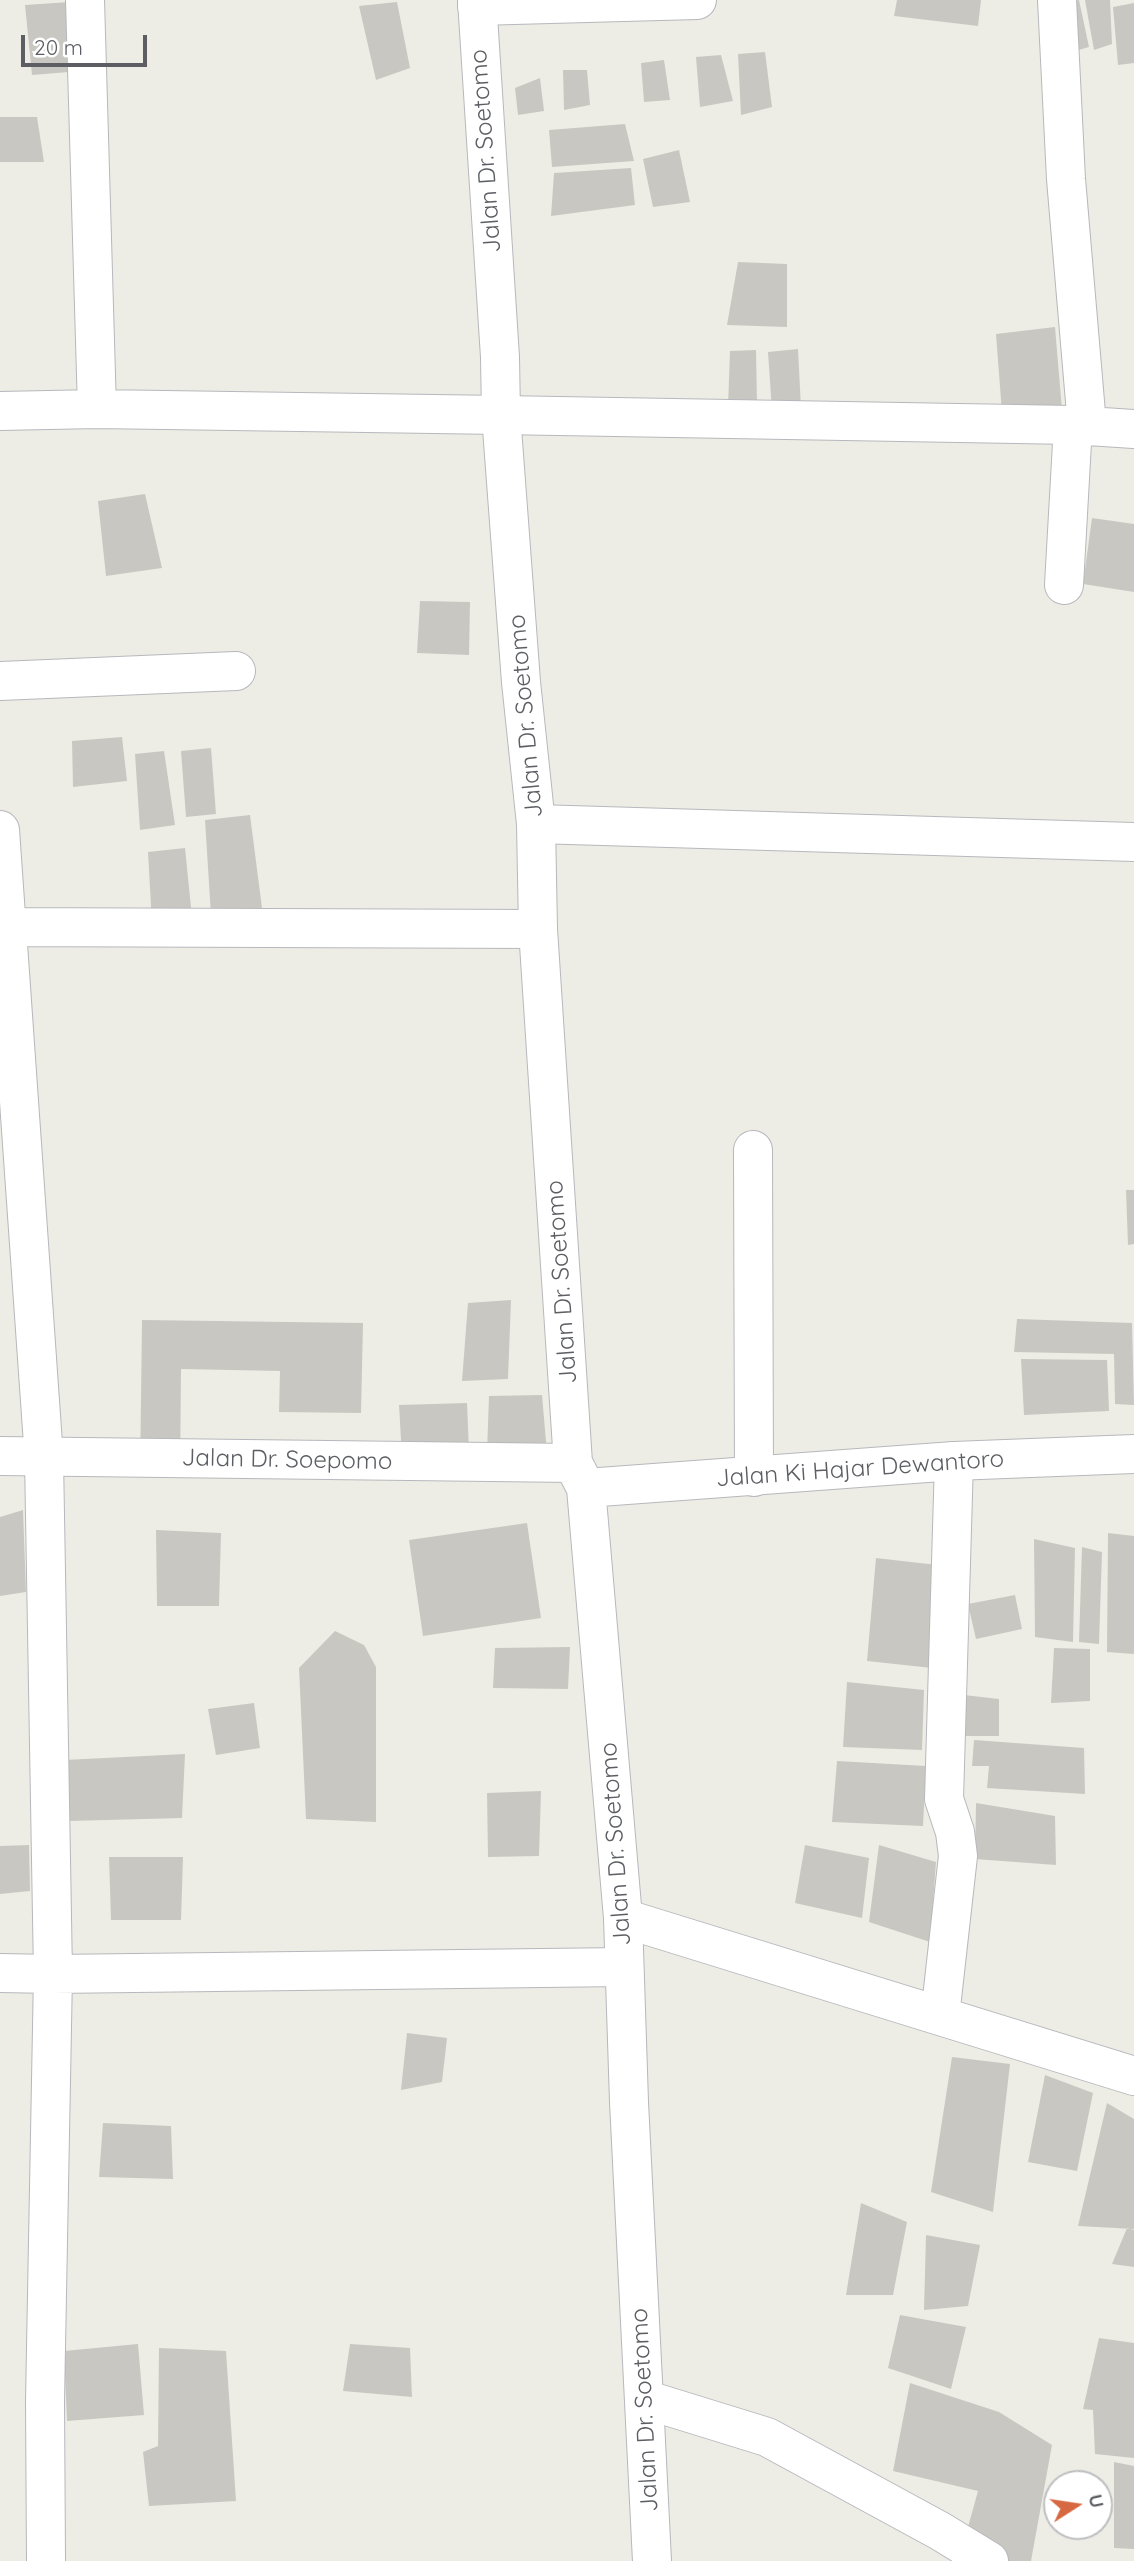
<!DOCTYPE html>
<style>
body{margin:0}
#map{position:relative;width:1134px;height:2561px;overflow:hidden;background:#edede5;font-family:Quicksand,sans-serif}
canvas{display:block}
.north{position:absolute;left:1043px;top:2470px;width:70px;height:70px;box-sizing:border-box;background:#fff;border:2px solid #bebfc1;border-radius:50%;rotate:78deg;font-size:19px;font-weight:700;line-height:28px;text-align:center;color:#5c5e63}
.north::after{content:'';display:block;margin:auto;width:24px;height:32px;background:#d66842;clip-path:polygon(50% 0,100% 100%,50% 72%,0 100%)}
.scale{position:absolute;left:21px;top:35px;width:126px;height:32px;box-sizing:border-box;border:4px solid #5c5e63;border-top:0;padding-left:9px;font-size:21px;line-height:24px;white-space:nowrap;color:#5c5e63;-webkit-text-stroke:5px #fff;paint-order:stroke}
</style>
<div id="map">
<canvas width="1134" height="2561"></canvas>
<div class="north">U</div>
<div class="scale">20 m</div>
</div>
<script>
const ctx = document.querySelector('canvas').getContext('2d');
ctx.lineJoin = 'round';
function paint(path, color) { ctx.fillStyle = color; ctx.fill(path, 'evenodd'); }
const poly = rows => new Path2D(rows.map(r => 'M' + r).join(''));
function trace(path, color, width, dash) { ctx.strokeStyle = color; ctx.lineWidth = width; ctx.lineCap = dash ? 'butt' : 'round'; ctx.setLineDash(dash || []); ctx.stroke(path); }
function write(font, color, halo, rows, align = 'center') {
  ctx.font = font + ' Quicksand,sans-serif'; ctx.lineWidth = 5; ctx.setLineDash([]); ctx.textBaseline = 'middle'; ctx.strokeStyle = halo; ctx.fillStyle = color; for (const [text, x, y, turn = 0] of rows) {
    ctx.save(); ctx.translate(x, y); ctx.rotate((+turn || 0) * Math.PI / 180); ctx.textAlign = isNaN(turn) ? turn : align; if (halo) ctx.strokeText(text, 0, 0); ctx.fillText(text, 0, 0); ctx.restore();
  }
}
paint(poly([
 [897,0,981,0,978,26,894,16],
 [1079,0,1089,47,1065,54,1062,4],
 [1085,0,1110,0,1112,44,1094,50],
 [70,2,81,71,32,75,25,5],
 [397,2,410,68,376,80,359,6],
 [1134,3,1134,63,1118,65,1113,7],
 [765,52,772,107,741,115,738,54],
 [721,55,733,101,700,107,696,57],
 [664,60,670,100,644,102,641,63],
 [563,70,587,70,590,105,564,110],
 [540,78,544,111,518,115,515,88],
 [0,117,37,117,44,162,0,162],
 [625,124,634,161,552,167,549,130],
 [679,150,690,202,653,207,643,159],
 [631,168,635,205,551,216,554,173],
 [738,262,787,264,787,327,727,325],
 [1055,327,1062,410,1002,413,996,334],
 [798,349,801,408,772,410,768,352],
 [756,350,757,404,728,407,730,351],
 [145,494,162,568,106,576,98,501],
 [1092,518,1134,524,1134,592,1083,584],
 [420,601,470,602,469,655,417,653],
 [122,737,127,781,73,787,72,741],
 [211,748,216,814,186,817,181,751],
 [164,751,175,825,140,830,135,754],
 [250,815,262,908,211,915,205,820],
 [185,848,192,917,152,924,148,852],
 [1126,1190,1134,1190,1134,1244,1128,1245],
 [511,1300,508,1379,462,1381,468,1303],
 [1017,1319,1132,1323,1134,1405,1115,1404,1114,1354,1014,1352],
 [142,1320,363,1323,361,1413,279,1412,280,1371,181,1369,180,1476,140,1475],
 [1021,1359,1107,1360,1109,1411,1024,1415],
 [542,1395,547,1453,487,1453,489,1396],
 [467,1403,469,1452,402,1457,399,1405],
 [23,1510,26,1592,0,1596,0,1517],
 [527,1523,541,1618,423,1636,409,1540],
 [156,1530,221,1533,219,1606,157,1606],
 [1108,1533,1134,1536,1134,1654,1107,1652],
 [1034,1539,1075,1548,1073,1642,1035,1637],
 [1082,1547,1102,1552,1099,1644,1079,1642],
 [876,1558,937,1565,932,1668,867,1661],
 [1015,1595,1022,1629,976,1639,968,1604],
 [335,1631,364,1645,376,1667,376,1822,306,1819,299,1668],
 [570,1647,568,1689,493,1688,495,1648],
 [1054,1648,1090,1649,1090,1701,1051,1703],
 [847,1682,924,1690,922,1750,843,1747],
 [955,1694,999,1699,999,1736,952,1736],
 [254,1703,260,1748,216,1755,208,1709],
 [974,1740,1084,1748,1085,1794,987,1788,989,1766,972,1766],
 [185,1754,182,1818,69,1821,64,1760],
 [837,1761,926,1766,923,1826,832,1822],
 [541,1791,539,1856,488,1857,487,1793],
 [976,1803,1055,1816,1056,1865,975,1859],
 [29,1845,30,1891,0,1894,0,1846],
 [805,1845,869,1858,862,1918,795,1903],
 [879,1845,936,1862,930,1942,869,1922],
 [109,1857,183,1857,181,1920,111,1920],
 [407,2033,447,2038,442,2082,401,2090],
 [952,2057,1010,2064,993,2212,931,2192],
 [1045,2075,1093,2093,1077,2171,1028,2162],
 [1107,2103,1134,2119,1134,2229,1078,2226],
 [103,2123,171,2126,173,2179,99,2177],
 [861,2203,907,2222,893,2295,846,2295],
 [1127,2228,1134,2230,1134,2267,1112,2264],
 [926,2235,980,2245,968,2306,924,2310],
 [900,2315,966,2327,951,2389,888,2368],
 [1099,2338,1134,2343,1134,2458,1095,2454,1093,2410,1083,2409],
 [138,2344,144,2415,67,2421,64,2351],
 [350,2344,410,2348,412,2397,343,2391],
 [159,2348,226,2351,236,2501,149,2506,143,2452,158,2446],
 [910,2383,999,2412,1052,2445,1031,2561,1004,2561,963,2545,978,2491,893,2471],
 [1114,2462,1134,2466,1134,2549,1114,2548]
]), '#c9c7c1');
const minor = poly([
 [85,0,97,409],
 [1057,0,1066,179,1087,425],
 [477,6,697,0],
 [0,411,97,409,501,415,1073,425,1134,429],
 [1064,585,1073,425],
 [0,681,236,671],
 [536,824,1134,842],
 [0,830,44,1458,53,1974,45,2401,46,2561],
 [0,927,538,929],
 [753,1150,754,1477],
 [623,1918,1134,2076],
 [0,1973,53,1974,624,1967],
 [940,2016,958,1856,955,1832,944,1799,954,1461],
 [644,2399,767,2437,940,2531,989,2561]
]);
const tertiary = poly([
 [477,0,500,357,501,415,521,682,536,824,538,929,573,1463,586,1488,623,1918,629,2102,652,2561],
 [0,1456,573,1463],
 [586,1488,954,1461,1134,1454]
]);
trace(minor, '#b7b8bd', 40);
trace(tertiary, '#b7b8bd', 40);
trace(minor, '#fff', 38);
trace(tertiary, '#fff', 38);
write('24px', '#5c5e63', '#fff', [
 ["Jalan Dr. Soetomo",486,151,-94],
 ["Jalan Dr. Soetomo",526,716,-95],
 ["Jalan Dr. Soetomo",562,1282,-94],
 ["Jalan Dr. Soepomo",287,1460,1],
 ["Jalan Ki Hajar Dewantoro",860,1469,-4],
 ["Jalan Dr. Soetomo",616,1844,-94],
 ["Jalan Dr. Soetomo",645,2410,-93]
]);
</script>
